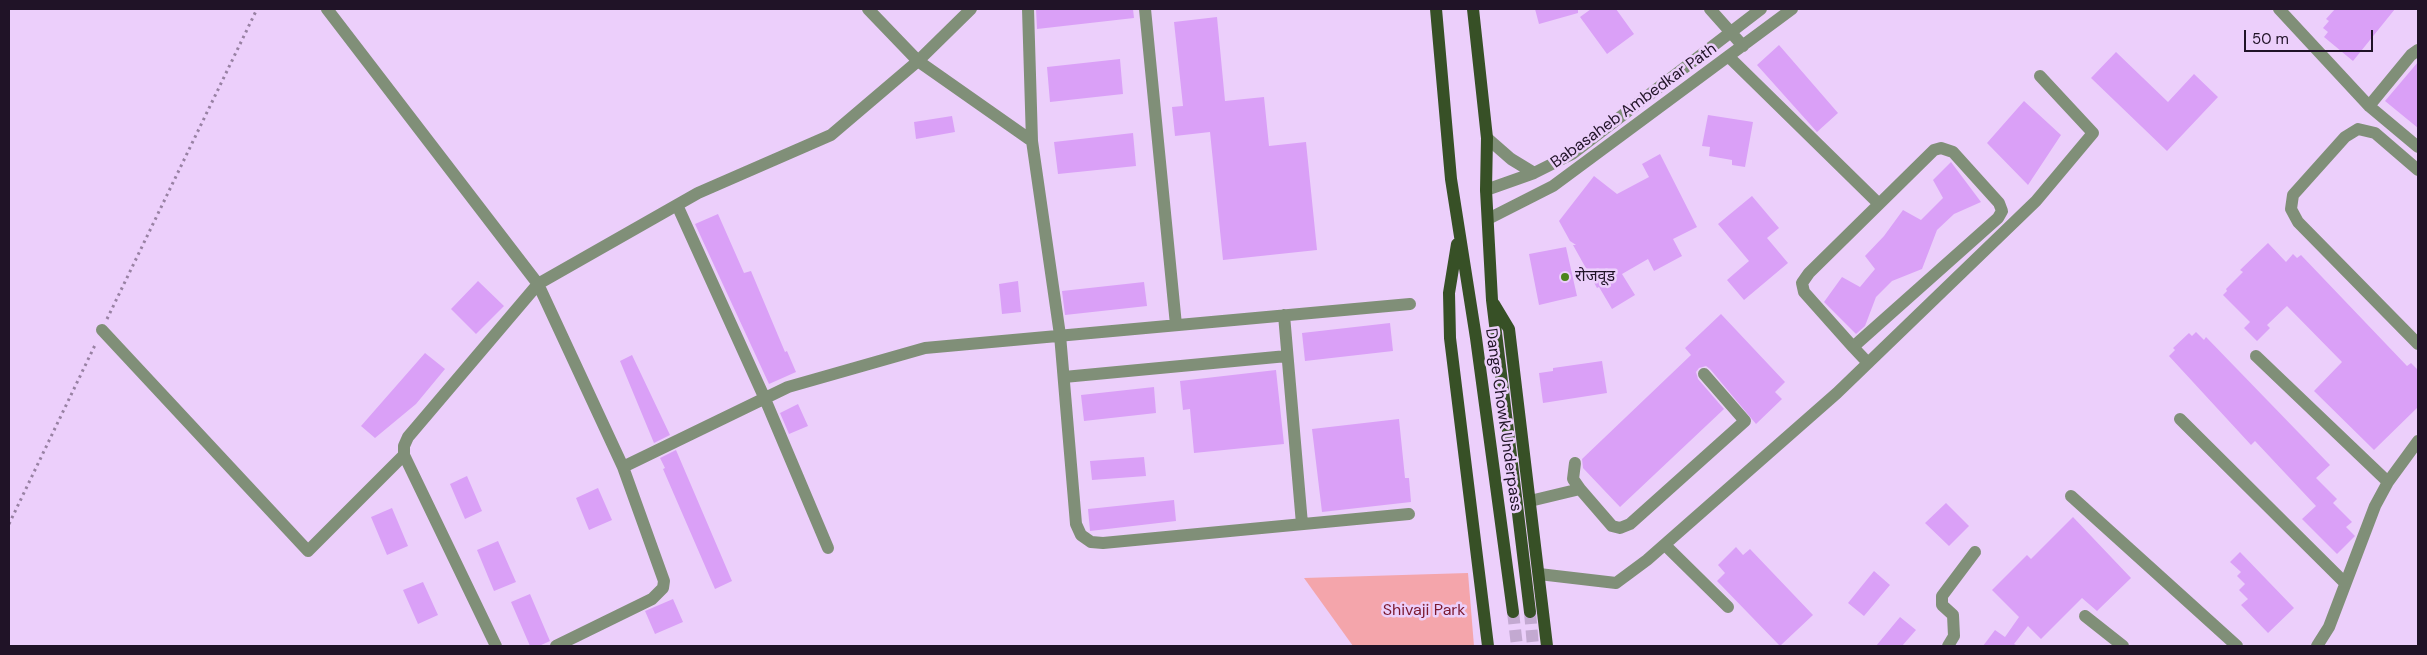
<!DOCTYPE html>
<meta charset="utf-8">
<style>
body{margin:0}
#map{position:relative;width:2427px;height:655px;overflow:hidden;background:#eccffb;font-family:"DM Sans",sans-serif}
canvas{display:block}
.frame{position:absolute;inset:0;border:10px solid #201327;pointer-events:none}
.scale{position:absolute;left:2244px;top:30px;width:129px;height:22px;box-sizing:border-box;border:2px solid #201327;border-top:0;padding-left:6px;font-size:15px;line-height:18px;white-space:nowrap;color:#201327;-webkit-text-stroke:4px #eccffb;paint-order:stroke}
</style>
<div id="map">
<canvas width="2427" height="655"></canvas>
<div class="frame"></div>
<div class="scale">50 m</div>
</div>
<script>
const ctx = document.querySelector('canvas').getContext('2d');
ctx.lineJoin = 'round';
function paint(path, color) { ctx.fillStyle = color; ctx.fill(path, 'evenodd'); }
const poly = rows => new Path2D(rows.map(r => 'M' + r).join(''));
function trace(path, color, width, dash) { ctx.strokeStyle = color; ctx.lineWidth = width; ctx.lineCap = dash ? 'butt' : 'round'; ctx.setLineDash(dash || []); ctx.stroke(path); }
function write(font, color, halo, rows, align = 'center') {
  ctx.font = font + ' "DM Sans","Noto Sans Devanagari",sans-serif'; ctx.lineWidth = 5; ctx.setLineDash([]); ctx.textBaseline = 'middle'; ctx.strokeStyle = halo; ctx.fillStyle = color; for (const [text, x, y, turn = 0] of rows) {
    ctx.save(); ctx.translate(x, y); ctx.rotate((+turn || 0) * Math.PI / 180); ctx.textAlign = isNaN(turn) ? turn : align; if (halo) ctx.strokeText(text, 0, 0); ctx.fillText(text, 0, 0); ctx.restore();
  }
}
paint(poly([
 [1468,573,1474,646,1353,646,1304,578]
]), '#f4a5ab');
paint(poly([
 [1036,9,1133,9,1134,18,1037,29],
 [1535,9,1578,9,1578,13,1539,24],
 [1591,9,1616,9,1634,34,1607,54,1580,17],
 [2335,9,2395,9,2353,61,2324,37,2328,32,2323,28,2329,21,2326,19],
 [1217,17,1225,101,1264,97,1269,146,1306,142,1317,250,1223,260,1210,132,1175,136,1172,107,1183,106,1174,22],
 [1779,45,1838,113,1817,132,1757,65],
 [2116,52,2168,102,2194,74,2218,97,2167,151,2091,78],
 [1120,59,1123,94,1050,102,1047,67],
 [2418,62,2418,128,2385,101],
 [2024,101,2061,135,2028,185,1987,143],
 [1708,115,1753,122,1745,167,1732,165,1732,160,1709,156,1710,147,1702,146],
 [952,116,955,132,916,139,914,122],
 [1133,133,1136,166,1058,174,1054,142],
 [1660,154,1697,227,1673,239,1682,256,1654,271,1648,259,1622,274,1635,295,1612,309,1599,287,1597,288,1573,245,1576,245,1570,241,1559,221,1594,176,1617,194,1649,177,1642,164],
 [1951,162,1981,202,1954,214,1937,230,1922,269,1892,281,1876,297,1865,326,1856,334,1824,302,1842,277,1860,287,1875,269,1865,256,1884,236,1903,210,1921,220,1943,198,1933,180],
 [1752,196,1779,228,1767,238,1788,263,1744,300,1727,280,1749,261,1718,224],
 [718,214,744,273,751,271,785,352,787,351,796,372,769,384,695,224],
 [2268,243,2286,262,2293,254,2297,258,2301,255,2407,366,2411,363,2418,370,2418,407,2374,450,2314,391,2342,362,2287,306,2267,325,2270,328,2257,341,2244,328,2250,322,2223,295,2227,291,2226,289,2243,272,2240,270],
 [1566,247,1577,296,1539,305,1529,254],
 [478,281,504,306,476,334,451,309],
 [1018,281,1021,312,1002,314,999,284],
 [1144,282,1147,306,1065,315,1062,291],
 [1721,314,1785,382,1775,392,1782,399,1756,424,1710,369,1706,366,1699,368,1696,372,1698,379,1724,409,1620,507,1583,468,1582,459,1691,355,1685,348],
 [1390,323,1393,351,1305,361,1302,333],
 [2196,332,2204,340,2206,337,2330,465,2316,478,2337,499,2333,503,2352,522,2346,527,2355,536,2337,554,2302,519,2316,506,2255,441,2251,445,2169,356,2175,350,2173,348,2189,333,2192,336],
 [425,353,445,369,416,404,375,438,361,426],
 [632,355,670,435,654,443,620,361],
 [1602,361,1607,393,1543,403,1539,373,1553,371,1553,368],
 [1276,370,1284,444,1194,453,1190,409,1183,410,1180,381],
 [1154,387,1156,413,1084,421,1081,395],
 [798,404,808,426,789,434,780,413],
 [1399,419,1405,478,1409,478,1411,502,1322,512,1312,429],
 [676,450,732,581,715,589,663,469,665,468,660,458],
 [1144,457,1146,476,1092,480,1090,461],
 [467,476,482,511,465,519,450,484],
 [598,488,612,520,589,530,576,498],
 [1174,500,1176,521,1090,531,1088,509],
 [1946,503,1969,526,1949,546,1925,523],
 [392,508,408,546,387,555,371,517],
 [2073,517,2131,578,2097,611,2082,598,2041,639,2028,626,2014,644,2018,646,1983,646,1995,630,2005,637,2019,617,1992,590,2027,555,2031,559],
 [498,541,516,582,494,591,477,550],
 [1736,547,1743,555,1750,549,1813,615,1780,646,1717,581,1725,573,1718,565],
 [2240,552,2294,608,2268,633,2241,605,2248,599,2239,590,2245,584,2237,576,2241,572,2230,562],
 [1874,571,1890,585,1864,616,1848,603],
 [423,582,438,615,418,624,403,590],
 [530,594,550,641,539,646,530,646,511,602],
 [673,599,683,622,655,634,645,611],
 [1900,617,1916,630,1902,646,1876,646]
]), '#daa0f7');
trace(poly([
 [1513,612,1517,646],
 [1530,612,1533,646]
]), '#c3a9d1', 12, [12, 6]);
trace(poly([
 [107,319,257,9],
 [9,524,96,343]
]), '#9881a3', 3, [2.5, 4]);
trace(poly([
 [327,9,538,284,408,437,404,446,404,455,496,646],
 [868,9,918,61,1032,141,1060,335,1076,524,1081,535,1091,542,1103,543,1409,514],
 [971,9,918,61,831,135,698,193,538,284,623,467,788,387,925,348,1410,304],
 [1028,9,1032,141],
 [1145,9,1176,325],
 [1710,9,1743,46],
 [2279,9,2369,106,2418,147],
 [1729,57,1879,204],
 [2369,106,2411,55,2418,50],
 [1487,138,1511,159,1534,173,1572,154,1761,9],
 [2418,170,2375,133,2358,129,2345,137,2293,195,2291,209,2298,222,2418,344],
 [1486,190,1534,173],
 [677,205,765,399,828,548],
 [1488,219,1553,186,1792,9],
 [1284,315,1302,524],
 [102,330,308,551,404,455],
 [1853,347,1998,218,2002,211,1999,203,1953,152,1941,148,1934,150,1809,273,1802,283,1804,292,1853,347,1868,363],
 [2256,356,2388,482],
 [1064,377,1287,356],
 [2180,419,2345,583],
 [1575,463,1573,479,1580,489],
 [2071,496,2237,646],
 [1530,501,1580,489,1612,526,1620,528,1630,524,1745,421,1704,374],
 [1665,545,1728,607],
 [1539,574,1616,583,1647,560,1837,393,2036,201,2093,133,2040,76],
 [2085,616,2123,646],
 [556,646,652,599,663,588,664,581,623,467],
 [1948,646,1954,636,1953,615,1942,605,1942,596,1975,552],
 [2317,646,2329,627,2375,506,2388,482,2418,441]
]), '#808f78', 12);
trace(poly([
 [1436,9,1451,179,1476,338,1513,612],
 [1473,9,1487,138,1486,190,1492,300,1530,612],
 [1457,244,1449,293,1450,338,1488,646],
 [1494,304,1509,329,1547,646]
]), '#375026', 12);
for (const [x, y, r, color] of [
 [1565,277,5,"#4c841d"]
]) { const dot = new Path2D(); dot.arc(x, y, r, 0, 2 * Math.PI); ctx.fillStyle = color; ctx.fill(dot); trace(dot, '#eccffb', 2); }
write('16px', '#201327', '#eccffb', [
 ["Babasaheb Ambedkar Path",1634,106,-36],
 ["Dange Chowk Underpass",1503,420,82]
]);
write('16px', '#201327', '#eccffb', [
 ["रोजवूड",1575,277]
], 'left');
write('16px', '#7a182d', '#eccffb', [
 ["Shivaji Park",1424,611]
]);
</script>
